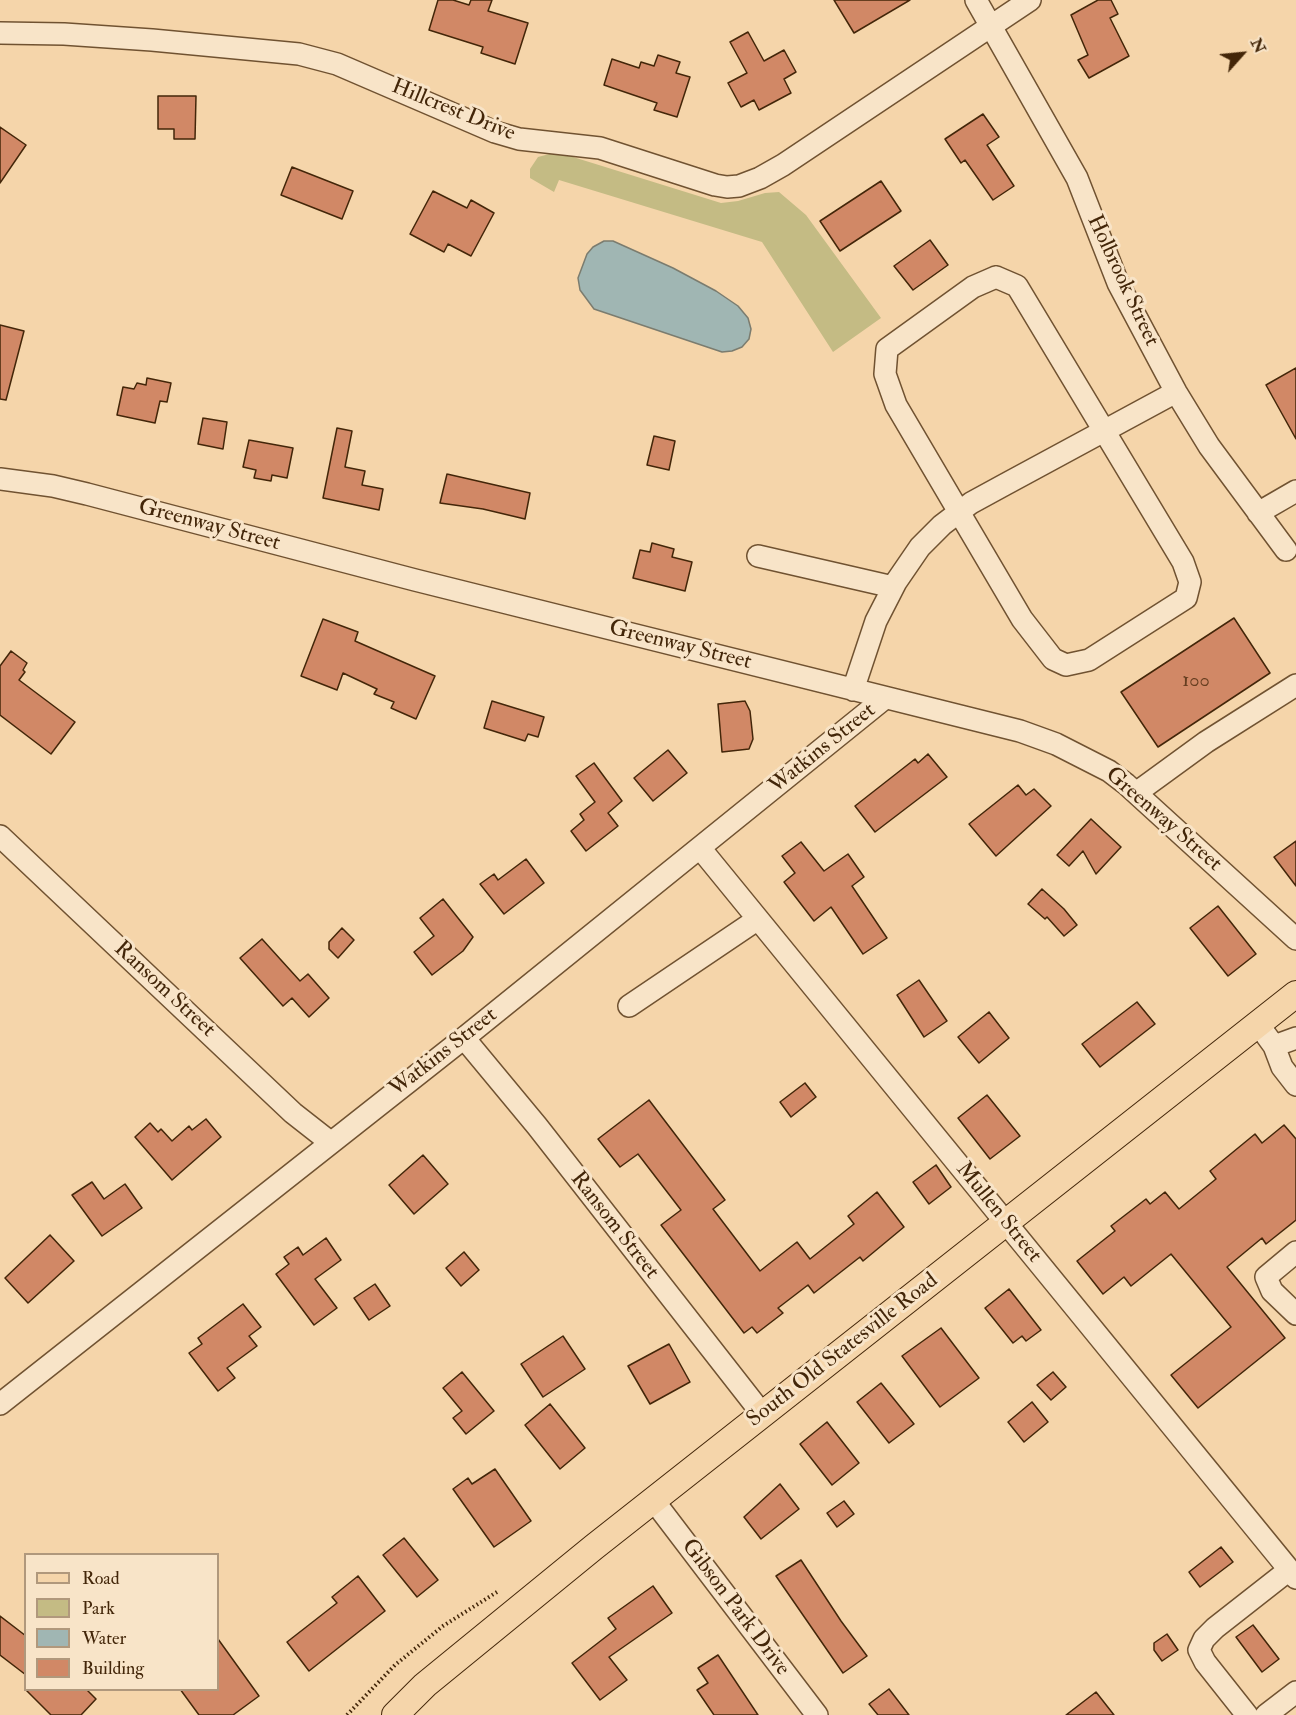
<!DOCTYPE html>
<style>
body{margin:0}
#map{position:relative;width:1296px;height:1715px;overflow:hidden;background:#f5d5aa;font-family:"IM FELL Double Pica",serif}
canvas{display:block}
.legend{position:absolute;left:24px;top:1553px;width:195px;height:138px;box-sizing:border-box;background:#f8e4c8;border:2px solid #b0987c;margin:0;padding:8px 10px;list-style:none;font-size:18px;color:#432609}
.legend li{display:flex;align-items:center;gap:12px;height:30px}
.legend b{width:30px;border:2px solid #b0987c}
.north{position:absolute;left:1212px;top:24px;width:60px;height:60px;-webkit-text-stroke:4px #f8e4c8;paint-order:stroke;rotate:63deg;font-size:16px;font-weight:700;line-height:24px;text-align:center;color:#432609}
.north::after{content:'';display:block;margin:auto;width:21px;height:27px;background:#432609;clip-path:polygon(50% 0,100% 100%,50% 72%,0 100%)}
</style>
<div id="map">
<canvas width="1296" height="1715"></canvas>
<ul class="legend">
<li><b style="height:8px;background:#f5d5aa"></b>Road</li>
<li><b style="height:16px;background:#c4bb84"></b>Park</li>
<li><b style="height:16px;background:#a0b6b3"></b>Water</li>
<li><b style="height:16px;background:#d18866"></b>Building</li>
</ul>
<div class="north">N</div>
</div>
<script>
const ctx = document.querySelector('canvas').getContext('2d');
ctx.lineJoin = 'round';
function paint(path, color) { ctx.fillStyle = color; ctx.fill(path, 'evenodd'); }
const poly = rows => new Path2D(rows.map(r => 'M' + r).join(''));
function trace(path, color, width, dash) { ctx.strokeStyle = color; ctx.lineWidth = width; ctx.lineCap = dash ? 'butt' : 'round'; ctx.setLineDash(dash || []); ctx.stroke(path); }
function write(font, color, halo, rows, align = 'center') {
  ctx.font = font + ' "IM FELL Double Pica",serif'; ctx.lineWidth = 6; ctx.setLineDash([]); ctx.textBaseline = 'middle'; ctx.strokeStyle = halo; ctx.fillStyle = color; for (const [text, x, y, turn = 0] of rows) {
    ctx.save(); ctx.translate(x, y); ctx.rotate((+turn || 0) * Math.PI / 180); ctx.textAlign = isNaN(turn) ? turn : align; if (halo) ctx.strokeText(text, 0, 0); ctx.fillText(text, 0, 0); ctx.restore();
  }
}
paint(poly([
 [557,152,721,203,738,201,765,193,779,192,806,215,881,318,833,352,762,242,559,180,554,192,530,178,530,169,538,157]
]), '#c4bb84');
const water = poly([
 [604,241,613,241,673,268,716,291,738,306,748,318,751,329,749,339,742,347,732,351,722,352,594,309,580,290,578,278,587,254,593,247,604,241]
]);
paint(water, '#a0b6b3');
trace(water, '#7b7c6f', 1.5);
const building = poly([
 [438,0,453,0,469,5,471,0,492,0,488,11,528,23,515,64,481,53,483,47,429,30,438,0],
 [834,0,910,0,854,33,834,0],
 [1098,0,1111,0,1118,14,1110,18,1129,56,1089,78,1078,60,1088,55,1071,15,1098,0],
 [748,32,764,61,784,50,796,72,784,79,791,93,759,110,754,100,741,107,728,83,747,73,730,42,748,32],
 [658,55,680,62,676,73,690,77,677,117,654,110,657,103,604,85,612,59,639,68,641,62,654,66,658,55],
 [158,96,196,96,195,139,174,139,174,129,158,129,158,96],
 [983,114,999,137,987,145,1014,186,993,200,965,160,961,163,945,139,983,114],
 [0,127,26,145,0,183,0,127],
 [292,167,353,191,342,219,281,195,292,167],
 [881,181,901,211,840,251,820,221,881,181],
 [433,191,467,208,471,200,494,213,471,256,448,244,444,252,410,234,433,191],
 [930,240,948,265,913,290,894,266,930,240],
 [0,325,24,331,6,400,0,399,0,325],
 [1296,368,1296,439,1266,385,1296,368],
 [147,378,171,383,167,402,160,401,155,423,117,415,123,387,134,389,137,383,146,385,147,378],
 [203,418,227,422,223,449,198,444,203,418],
 [337,428,352,431,345,467,365,471,362,485,383,489,379,510,323,498,337,428],
 [654,436,675,441,669,470,647,465,654,436],
 [249,440,293,448,287,478,272,475,271,481,254,478,256,470,243,467,249,440],
 [447,474,530,493,525,519,483,509,440,503,447,474],
 [652,543,674,549,672,557,692,562,685,591,633,578,640,550,650,552,652,543],
 [1234,618,1270,673,1158,747,1121,692,1234,618],
 [323,619,358,632,355,641,435,676,416,719,391,708,394,702,374,694,377,689,343,673,337,690,301,676,323,619],
 [11,651,27,663,23,670,25,672,19,680,75,722,51,754,0,715,0,666,11,651],
 [492,701,544,717,538,737,528,734,525,741,484,728,492,701],
 [745,701,750,711,753,739,749,749,722,752,718,704,745,701],
 [668,750,687,773,653,801,634,778,668,750],
 [928,754,947,777,875,832,855,806,915,759,918,763,928,754],
 [594,763,622,801,608,813,618,826,586,851,571,831,584,820,580,814,595,802,576,776,594,763],
 [1018,785,1026,795,1034,789,1051,806,996,856,969,824,1018,785],
 [1091,819,1121,847,1096,874,1083,851,1069,866,1057,855,1091,819],
 [1296,841,1296,886,1274,857,1296,841],
 [801,842,824,871,848,854,864,877,852,886,887,938,863,954,831,907,814,921,784,882,795,873,782,856,801,842],
 [526,859,544,883,504,914,480,884,494,874,498,880,526,859],
 [1042,889,1064,909,1077,925,1064,936,1047,917,1045,919,1028,904,1042,889],
 [443,899,473,937,463,951,432,975,414,952,434,936,420,918,443,899],
 [1218,906,1256,954,1228,976,1190,928,1218,906],
 [342,928,354,940,338,958,329,949,329,942,342,928],
 [262,939,300,981,308,974,329,998,309,1017,292,998,283,1006,240,958,262,939],
 [919,980,947,1021,924,1037,897,995,919,980],
 [1137,1002,1155,1024,1100,1067,1082,1044,1137,1002],
 [989,1012,1009,1038,979,1063,958,1037,989,1012],
 [805,1083,816,1097,791,1117,780,1102,805,1083],
 [987,1095,1020,1136,990,1159,958,1118,987,1095],
 [649,1100,725,1200,713,1209,760,1271,797,1242,810,1259,854,1224,848,1216,877,1192,904,1227,863,1261,860,1257,814,1293,808,1285,778,1308,783,1313,757,1333,752,1327,744,1333,661,1225,681,1210,638,1154,620,1167,598,1139,649,1100],
 [206,1119,221,1137,172,1180,135,1137,150,1123,158,1132,161,1129,172,1141,189,1126,192,1130,206,1119],
 [1284,1125,1296,1139,1296,1220,1266,1244,1262,1238,1227,1267,1285,1338,1198,1408,1171,1375,1231,1327,1171,1254,1131,1286,1124,1277,1103,1294,1077,1261,1115,1231,1111,1226,1146,1199,1150,1204,1165,1192,1179,1209,1216,1179,1210,1171,1255,1134,1262,1143,1284,1125],
 [423,1155,448,1184,414,1214,389,1185,423,1155],
 [936,1165,951,1187,929,1204,913,1182,936,1165],
 [92,1182,104,1199,125,1184,142,1208,102,1236,72,1195,92,1182],
 [50,1235,74,1261,28,1303,5,1278,50,1235],
 [326,1238,341,1260,315,1279,337,1308,314,1325,276,1274,289,1264,284,1257,298,1247,303,1255,326,1238],
 [464,1252,479,1270,461,1286,446,1268,464,1252],
 [375,1284,390,1306,369,1320,354,1298,375,1284],
 [1009,1289,1041,1330,1026,1341,1022,1336,1013,1343,985,1308,1009,1289],
 [243,1304,261,1327,249,1336,257,1346,227,1368,235,1378,218,1391,189,1353,202,1344,198,1338,243,1304],
 [941,1328,979,1378,940,1407,902,1356,941,1328],
 [563,1336,585,1369,543,1397,521,1364,563,1336],
 [669,1344,690,1382,650,1404,628,1366,669,1344],
 [462,1372,494,1411,466,1434,453,1418,462,1411,443,1388,462,1372],
 [1053,1372,1066,1387,1051,1400,1037,1385,1053,1372],
 [881,1383,914,1424,889,1443,857,1402,881,1383],
 [1032,1402,1048,1422,1024,1442,1008,1422,1032,1402],
 [550,1404,585,1448,560,1469,525,1425,550,1404],
 [827,1422,859,1463,832,1485,800,1444,827,1422],
 [495,1469,531,1521,494,1547,453,1489,468,1478,472,1484,495,1469],
 [780,1484,799,1509,761,1539,744,1517,780,1484],
 [844,1501,854,1514,837,1527,827,1513,844,1501],
 [404,1538,438,1580,417,1597,383,1555,404,1538],
 [1221,1547,1233,1562,1200,1587,1189,1572,1221,1547],
 [801,1560,841,1621,867,1656,843,1673,776,1576,801,1560],
 [358,1576,385,1611,309,1671,287,1642,337,1603,332,1597,358,1576],
 [653,1586,672,1613,609,1657,627,1680,600,1700,572,1663,616,1629,608,1618,653,1586],
 [0,1616,26,1636,26,1675,0,1655,0,1616],
 [1253,1625,1279,1659,1262,1672,1236,1637,1253,1625],
 [1167,1634,1178,1650,1162,1661,1154,1650,1154,1643,1167,1634],
 [218,1639,259,1696,233,1715,199,1715,180,1689,218,1689,218,1639],
 [718,1655,758,1715,714,1715,697,1690,708,1683,698,1668,718,1655],
 [25,1689,86,1689,96,1699,81,1715,51,1715,25,1689],
 [889,1689,909,1715,878,1715,869,1704,889,1689],
 [1096,1692,1114,1715,1066,1715,1096,1692]
]);
paint(building, '#d18866');
trace(building, '#432609', 1.5);
const minor = poly([
 [976,0,1077,178,1118,283,1176,392,1209,446,1286,550],
 [0,33,64,34,152,40,299,54,337,64,495,132,519,139,600,148,715,185,727,187,739,186,760,178,783,165,1030,0],
 [996,277,1017,286,1183,562,1190,582,1186,598,1089,660,1066,665,1053,659,1022,619,896,405,885,374,887,349,973,287,996,277],
 [0,479,53,486,87,494,415,580,1020,731,1056,744,1109,771,1126,784,1296,939],
 [1258,513,1296,491],
 [758,556,893,587],
 [853,690,876,621,896,582,920,547,942,525,971,503,1004,485,1176,392],
 [1136,793,1206,742,1296,685],
 [0,836,293,1113,330,1142],
 [700,848,1296,1578],
 [629,1006,758,919],
 [1258,1024,1274,1046,1282,1067,1296,1085],
 [464,1038,537,1126,763,1415],
 [1274,1046,1296,1038],
 [1296,1252,1266,1277,1272,1291,1296,1314],
 [0,1404,464,1038,885,698],
 [654,1501,817,1715],
 [1247,1715,1205,1662,1199,1650,1204,1639,1215,1628,1289,1570],
 [1266,1715,1296,1692]
]);
const major = poly([
 [395,1715,425,1685,594,1547,1296,994]
]);
trace(minor, '#705231', 24);
trace(major, '#432609', 28);
trace(poly([
 [347,1715,395,1665,443,1626,497,1592]
]), '#432609', 4, [1.5, 3]);
trace(minor, '#f8e4c8', 21);
trace(major, '#f5d5aa', 26);
write('20px', '#663e20', null, [
 ["100",1196,682]
]);
write('22px', '#432609', '#f8e4c8', [
 ["Hillcrest Drive",453,111,22],
 ["Holbrook Street",1122,281,65],
 ["Greenway Street",209,526,15],
 ["Greenway Street",680,646,14],
 ["Watkins Street",823,749,-39],
 ["Greenway Street",1163,820,41],
 ["Ransom Street",164,990,43],
 ["Watkins Street",444,1053,-38],
 ["Mullen Street",998,1213,51],
 ["Ransom Street",614,1226,52],
 ["South Old Statesville Road",843,1351,-38],
 ["Gibson Park Drive",735,1608,53]
]);
</script>
